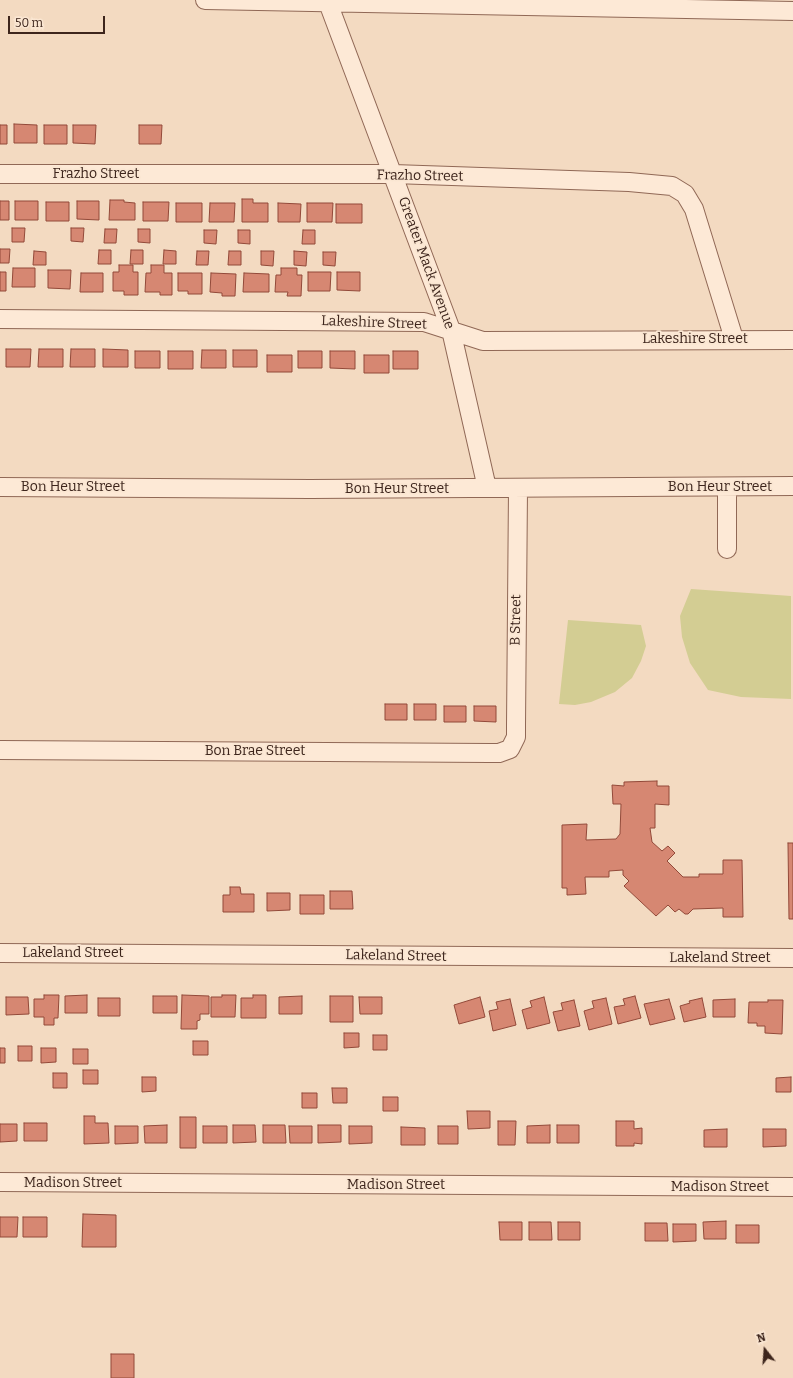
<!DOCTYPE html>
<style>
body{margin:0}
#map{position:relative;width:793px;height:1378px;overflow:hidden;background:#f3dac1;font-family:Bitter,serif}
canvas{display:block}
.north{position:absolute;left:745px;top:1330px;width:40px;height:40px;-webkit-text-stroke:3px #fae6d2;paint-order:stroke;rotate:343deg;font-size:11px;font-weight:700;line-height:16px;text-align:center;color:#3d251c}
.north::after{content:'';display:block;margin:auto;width:14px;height:18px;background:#3d251c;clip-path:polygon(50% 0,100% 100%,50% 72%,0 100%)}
.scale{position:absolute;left:8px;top:16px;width:97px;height:18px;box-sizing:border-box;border:2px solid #3d251c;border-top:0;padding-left:5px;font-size:12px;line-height:14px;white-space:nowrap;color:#3d251c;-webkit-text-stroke:3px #fae6d2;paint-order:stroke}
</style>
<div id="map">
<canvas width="793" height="1378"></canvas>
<div class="north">N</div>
<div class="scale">50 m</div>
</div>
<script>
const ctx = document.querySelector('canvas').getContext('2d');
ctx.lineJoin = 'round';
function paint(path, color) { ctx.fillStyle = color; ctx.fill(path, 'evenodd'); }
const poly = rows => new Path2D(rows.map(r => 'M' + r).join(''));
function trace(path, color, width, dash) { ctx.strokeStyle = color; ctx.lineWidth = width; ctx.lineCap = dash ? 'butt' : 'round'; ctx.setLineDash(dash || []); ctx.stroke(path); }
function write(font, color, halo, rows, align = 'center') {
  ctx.font = font + ' Bitter,serif'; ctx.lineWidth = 3.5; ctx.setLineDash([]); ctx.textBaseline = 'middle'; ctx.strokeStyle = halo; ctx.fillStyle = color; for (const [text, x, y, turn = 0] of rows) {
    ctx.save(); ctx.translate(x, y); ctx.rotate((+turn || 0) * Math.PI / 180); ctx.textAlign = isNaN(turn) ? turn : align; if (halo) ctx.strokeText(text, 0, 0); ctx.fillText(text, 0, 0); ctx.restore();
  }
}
paint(poly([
 [691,589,791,596,791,699,741,697,708,690,690,663,682,637,680,616],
 [568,620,641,625,646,646,641,661,632,678,615,692,591,702,575,705,559,704]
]), '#d3cd93');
const building = poly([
 [14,124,37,125,37,143,14,143,14,124],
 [0,125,7,125,7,144,0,144,0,125],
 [44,125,67,125,67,144,44,144,44,125],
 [73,125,96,125,95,144,73,143,73,125],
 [139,125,162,125,161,144,139,144,139,125],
 [242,199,253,199,253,203,268,203,268,222,242,222,242,199],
 [110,200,124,200,124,202,135,203,135,220,109,220,110,200],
 [0,201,9,201,9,220,0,220,0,201],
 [15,201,38,201,38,220,15,220,15,201],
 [77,201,99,201,99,220,77,219,77,201],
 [46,202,69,202,69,221,46,221,46,202],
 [143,202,169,202,168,221,143,221,143,202],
 [176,203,202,203,202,222,176,222,176,203],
 [210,203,235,203,234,222,209,222,210,203],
 [278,203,301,204,300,222,278,222,278,203],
 [307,203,333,203,332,222,307,222,307,203],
 [336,204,362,204,362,223,336,223,336,204],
 [12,228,25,228,24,242,12,242,12,228],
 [71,228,84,228,83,242,71,241,71,228],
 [105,229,117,229,116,243,104,243,105,229],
 [138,229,150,229,150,243,138,242,138,229],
 [204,230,217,230,216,244,204,243,204,230],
 [238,230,250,230,250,244,238,243,238,230],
 [303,230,315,230,315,244,302,244,303,230],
 [0,249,10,249,9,263,0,263,0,249],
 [99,250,111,250,111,264,98,264,99,250],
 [131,250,143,250,143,264,130,264,131,250],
 [164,250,176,251,176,264,163,264,164,250],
 [34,251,46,252,46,265,33,265,34,251],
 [197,251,209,251,208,265,196,265,197,251],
 [229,251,241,251,241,265,228,265,229,251],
 [261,251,274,251,273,266,261,265,261,251],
 [294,251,307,252,306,266,294,265,294,251],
 [323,252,336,252,335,266,323,265,323,252],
 [119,265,133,265,133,272,138,272,138,295,124,295,124,291,113,291,113,272,119,272,119,265],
 [151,265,164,265,164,273,172,273,172,295,160,295,160,292,145,292,146,273,151,273,151,265],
 [13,268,35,268,35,287,12,287,13,268],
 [281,268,297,268,297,275,302,275,301,296,287,296,288,292,275,292,276,275,281,275,281,268],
 [48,270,71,270,70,289,48,288,48,270],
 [0,272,6,272,6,291,0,291,0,272],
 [308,272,331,272,330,291,308,291,308,272],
 [337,272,360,272,360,291,337,290,337,272],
 [81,273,103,273,103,292,80,292,81,273],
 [178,273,202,273,202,294,188,294,188,291,178,291,178,273],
 [211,273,236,274,235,296,222,296,222,293,210,292,211,273],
 [244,273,269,274,269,292,243,292,244,273],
 [6,349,31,349,30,367,6,367,6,349],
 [39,349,63,349,63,367,38,367,39,349],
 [71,349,95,349,95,367,70,367,71,349],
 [103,349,128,350,128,367,103,367,103,349],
 [202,350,226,350,226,368,201,368,202,350],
 [233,350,257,350,257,367,233,367,233,350],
 [135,351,160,351,160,368,135,368,135,351],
 [168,351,193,351,193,369,168,369,168,351],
 [298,351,322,351,322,368,298,368,298,351],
 [330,351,355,351,355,369,330,368,330,351],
 [393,351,418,351,418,369,393,369,393,351],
 [267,355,292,355,292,372,267,372,267,355],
 [364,355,389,355,389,373,364,373,364,355],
 [385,704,407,704,407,720,385,720,385,704],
 [414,704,436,704,436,720,414,720,414,704],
 [444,706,466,706,466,722,444,722,444,706],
 [474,706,496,706,496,722,474,721,474,706],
 [657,781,657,786,669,786,669,805,655,804,655,828,650,828,652,842,662,851,668,846,675,853,667,861,683,877,699,877,699,874,723,874,723,860,742,860,743,917,723,917,723,908,693,909,688,914,685,914,679,909,675,912,668,905,656,916,624,886,629,881,623,875,623,870,609,871,609,877,585,877,586,894,567,895,567,888,562,888,562,825,587,824,586,840,616,839,620,834,621,804,613,804,612,785,624,786,624,782,657,781],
 [788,843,793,843,793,919,789,919,788,843],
 [230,887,240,887,241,894,254,894,254,912,223,912,223,895,230,895,230,887],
 [330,891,352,891,353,909,330,909,330,891],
 [267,893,290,893,290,910,267,911,267,893],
 [300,895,324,895,324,914,300,914,300,895],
 [44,995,59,995,58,1018,54,1018,54,1025,44,1025,44,1017,34,1017,34,999,44,999,44,995],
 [87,995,87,1013,65,1013,65,996,87,995],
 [182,995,209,996,209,1014,200,1014,200,1020,197,1021,197,1029,181,1029,182,995],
 [222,995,236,995,235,1017,211,1017,211,997,222,997,222,995],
 [253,995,266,995,266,1018,241,1018,241,998,253,998,253,995],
 [153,996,177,996,177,1013,153,1013,153,996],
 [302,996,302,1014,279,1014,279,997,302,996],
 [330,996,353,996,353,1022,330,1022,330,996],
 [635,996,641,1018,618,1024,614,1007,625,1005,623,999,635,996],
 [6,997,28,997,29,1014,6,1015,6,997],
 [359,997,382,997,382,1014,360,1014,359,997],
 [480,997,485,1017,459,1024,454,1005,480,997],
 [544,997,550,1023,527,1029,522,1010,532,1007,530,1001,544,997],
 [98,998,120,998,120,1016,98,1016,98,998],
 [606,998,612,1024,589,1030,584,1011,594,1008,592,1001,606,998],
 [702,998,706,1017,684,1022,680,1006,690,1003,689,1001,702,998],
 [510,999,516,1025,493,1031,489,1011,498,1009,496,1002,510,999],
 [669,999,675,1019,650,1025,644,1004,669,999],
 [735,999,735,1017,713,1017,713,1000,735,999],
 [574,1000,580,1026,558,1031,553,1012,563,1010,561,1003,574,1000],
 [768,1000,783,1000,782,1034,765,1033,765,1026,757,1026,757,1023,748,1023,749,1002,768,1002,768,1000],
 [344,1033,359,1033,359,1047,344,1048,344,1033],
 [373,1035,387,1035,387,1050,373,1050,373,1035],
 [193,1041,208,1041,208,1055,193,1055,193,1041],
 [18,1046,32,1046,32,1061,18,1061,18,1046],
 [0,1048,5,1048,5,1063,0,1063,0,1048],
 [41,1048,56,1048,56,1062,41,1063,41,1048],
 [73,1049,88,1049,88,1064,73,1064,73,1049],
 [83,1070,98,1070,98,1084,83,1084,83,1070],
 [53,1073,67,1073,67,1088,53,1088,53,1073],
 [142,1077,156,1077,156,1091,142,1092,142,1077],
 [791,1077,791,1092,776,1092,776,1078,791,1077],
 [332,1088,347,1088,347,1103,333,1103,332,1088],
 [302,1093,317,1093,317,1108,302,1108,302,1093],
 [383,1097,398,1097,398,1111,383,1111,383,1097],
 [467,1111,490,1111,490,1128,468,1129,467,1111],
 [84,1116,95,1116,95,1123,108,1123,109,1143,84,1144,84,1116],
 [180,1117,196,1117,196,1148,180,1148,180,1117],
 [498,1121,516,1121,515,1145,498,1145,498,1121],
 [616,1121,634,1121,634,1129,642,1128,642,1144,634,1143,634,1146,616,1146,616,1121],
 [24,1123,47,1123,47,1141,24,1141,24,1123],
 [0,1124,17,1124,17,1141,0,1142,0,1124],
 [167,1125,167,1143,145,1143,144,1126,167,1125],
 [233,1125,255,1125,256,1142,233,1143,233,1125],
 [263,1125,285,1125,286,1143,263,1143,263,1125],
 [318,1125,341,1125,341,1142,318,1143,318,1125],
 [550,1125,550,1143,527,1143,527,1126,550,1125],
 [557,1125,579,1125,579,1143,557,1143,557,1125],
 [115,1126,138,1126,138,1143,115,1144,115,1126],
 [203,1126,227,1126,227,1143,203,1143,203,1126],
 [289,1126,312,1126,312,1143,290,1143,289,1126],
 [349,1126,372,1126,372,1143,349,1144,349,1126],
 [438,1126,458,1126,458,1144,438,1144,438,1126],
 [401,1127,425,1128,425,1145,401,1145,401,1127],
 [727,1129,727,1147,704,1147,704,1130,727,1129],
 [763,1129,786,1129,786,1146,763,1147,763,1129],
 [83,1214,116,1215,116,1247,82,1247,83,1214],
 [0,1217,18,1217,17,1237,0,1237,0,1217],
 [23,1217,47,1217,47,1237,23,1237,23,1217],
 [726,1221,726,1239,704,1239,703,1222,726,1221],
 [499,1222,522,1222,522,1240,500,1240,499,1222],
 [529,1222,551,1222,552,1240,529,1240,529,1222],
 [558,1222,580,1222,580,1240,558,1240,558,1222],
 [645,1223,667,1223,668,1241,645,1241,645,1223],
 [673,1224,696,1224,696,1241,673,1242,673,1224],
 [736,1225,759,1225,759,1243,736,1243,736,1225],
 [111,1354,134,1354,134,1378,111,1378,111,1354]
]);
paint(building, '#d68772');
trace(building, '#924939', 1);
const minor = poly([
 [205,0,793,11],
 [327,0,451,330,487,488],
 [0,174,393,174,629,182,672,186,685,194,694,209,734,339],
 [0,319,424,322,483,341,793,340],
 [0,487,310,489,793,486],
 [727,549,727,487],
 [0,750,490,753,499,753,510,749,516,737,516,725,518,489],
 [0,953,793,958],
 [0,1182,793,1187]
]);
trace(minor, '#906856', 20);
trace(minor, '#fde9d6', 18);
write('14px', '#3d251c', '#fae6d2', [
 ["Frazho Street",96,174],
 ["Frazho Street",420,176,1],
 ["Greater Mack Avenue",426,263,70],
 ["Lakeshire Street",374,323,2],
 ["Lakeshire Street",695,339],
 ["Bon Heur Street",73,487],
 ["Bon Heur Street",720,487],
 ["Bon Heur Street",397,489],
 ["B Street",516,620,-89],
 ["Bon Brae Street",255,751],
 ["Lakeland Street",73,953],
 ["Lakeland Street",396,956,1],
 ["Lakeland Street",720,958],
 ["Madison Street",73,1183],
 ["Madison Street",396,1185],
 ["Madison Street",720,1187]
]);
</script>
